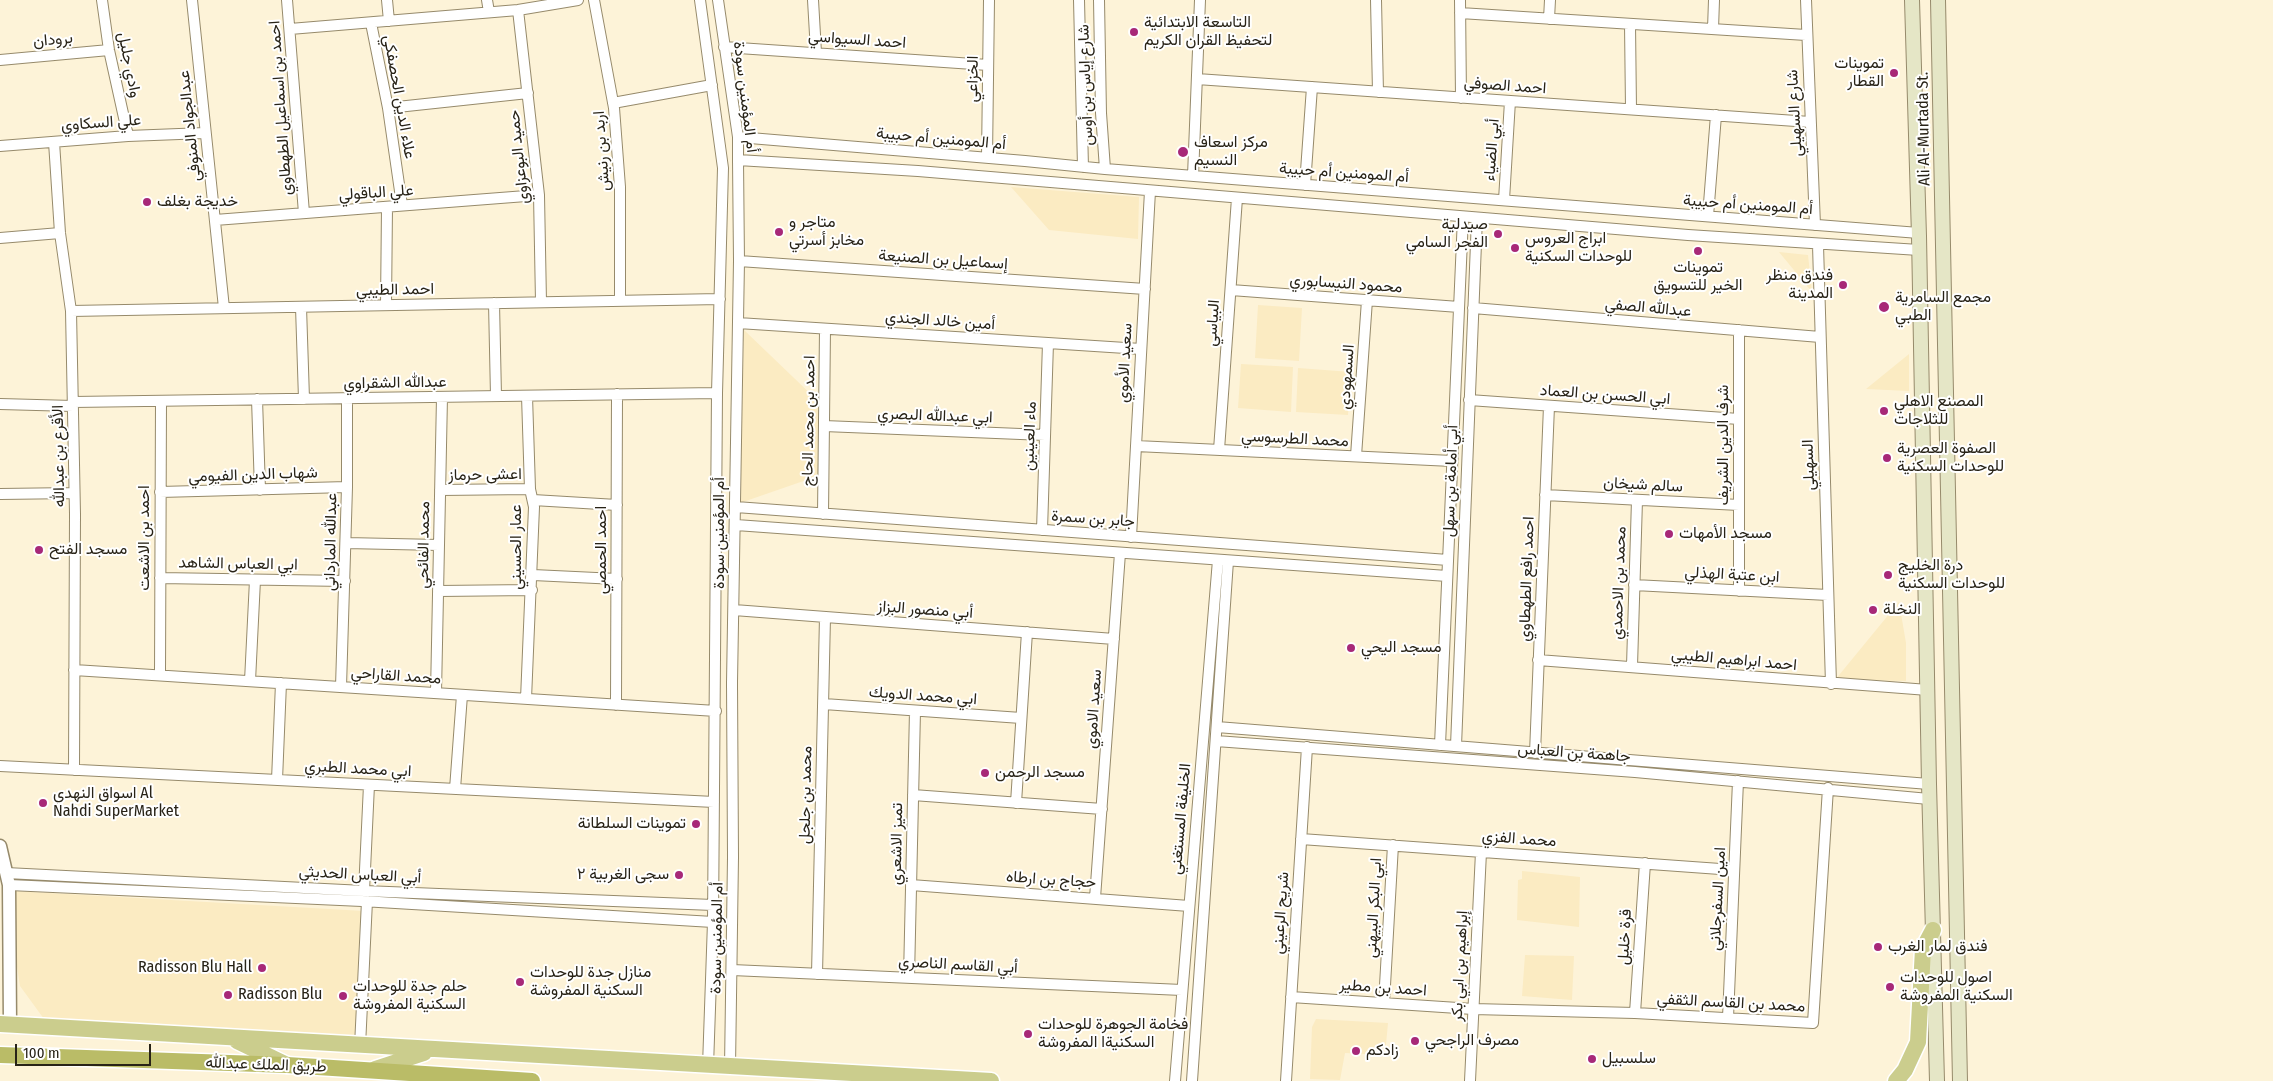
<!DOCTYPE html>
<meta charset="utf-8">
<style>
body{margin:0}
#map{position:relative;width:2273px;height:1081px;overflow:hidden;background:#fdf3d8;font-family:"Fira Sans Condensed",sans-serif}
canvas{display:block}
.scale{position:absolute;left:15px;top:1044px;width:136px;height:22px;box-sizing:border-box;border:2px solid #282317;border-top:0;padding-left:6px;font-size:15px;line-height:18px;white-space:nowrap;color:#282317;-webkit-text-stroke:4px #fff;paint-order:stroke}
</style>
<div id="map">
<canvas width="2273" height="1081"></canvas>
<div class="scale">100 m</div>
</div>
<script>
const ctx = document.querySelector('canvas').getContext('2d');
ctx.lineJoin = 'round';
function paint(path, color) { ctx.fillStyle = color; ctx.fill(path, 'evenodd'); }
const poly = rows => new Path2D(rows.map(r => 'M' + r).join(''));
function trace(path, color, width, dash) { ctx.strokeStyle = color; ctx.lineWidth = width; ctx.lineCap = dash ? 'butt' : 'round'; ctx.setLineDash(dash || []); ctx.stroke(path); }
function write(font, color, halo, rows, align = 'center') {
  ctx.font = font + ' "Fira Sans Condensed",Vazirmatn,sans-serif'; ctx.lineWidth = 4; ctx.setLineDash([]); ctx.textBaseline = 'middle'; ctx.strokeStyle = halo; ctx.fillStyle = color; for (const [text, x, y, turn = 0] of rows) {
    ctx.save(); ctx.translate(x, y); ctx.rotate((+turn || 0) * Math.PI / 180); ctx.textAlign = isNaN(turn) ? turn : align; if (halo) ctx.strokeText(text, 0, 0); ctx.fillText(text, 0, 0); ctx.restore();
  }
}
paint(poly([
 [1011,187,1139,197,1138,239,1049,230],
 [1779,252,1808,255,1812,292],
 [1258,305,1302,308,1299,361,1255,358],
 [744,330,818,401,818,476,740,503],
 [1909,354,1909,391,1866,389],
 [1241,364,1293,367,1291,412,1238,408],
 [1298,368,1351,372,1348,415,1296,412],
 [1899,602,1906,643,1906,681,1835,680],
 [1522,871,1580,877,1579,927,1517,920,1518,880,1522,879],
 [14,891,364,911,356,1038,44,1019,20,986,16,960],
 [1525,955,1574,956,1572,1000,1522,996],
 [1316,1019,1388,1023,1385,1055,1345,1053,1340,1080,1310,1079,1312,1027]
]), '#fbebc2');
const minor = poly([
 [102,0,109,50,128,136],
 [192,0,224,308],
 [287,0,304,213],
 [387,0,389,21],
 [487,0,489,12],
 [594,0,614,108,620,187,620,301],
 [700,0,723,168,717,393,713,922,708,1066],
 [718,0,738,137,738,160,739,261,732,683,733,857,730,1067],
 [813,0,816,52],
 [1079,0,1083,167],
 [1099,0,1101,113,1105,169],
 [1376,0,1378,92],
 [1460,0,1461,98],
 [1806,0,1815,225],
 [518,10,539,195,541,302],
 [1460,13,1806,35],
 [1549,19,1550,0],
 [371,23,388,108,402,205],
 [1630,24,1631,109],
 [290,29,518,10,578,0],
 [1713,29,1714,0],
 [724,47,988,65],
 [0,60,109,50],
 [1197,79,1810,122],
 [613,103,712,85],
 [388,108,528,93],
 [738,137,1025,161,1105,169,1919,233],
 [54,142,60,233,71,311,75,514,74,770],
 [0,146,128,136,205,133],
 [987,158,989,0],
 [738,160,918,171,1688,235,1919,250],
 [1193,176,1200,0],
 [1305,185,1312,87],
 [1504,200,1510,101],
 [1708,216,1716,115],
 [215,220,539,195],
 [0,238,60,233],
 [1818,245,1831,684],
 [739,261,1145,289],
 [1231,290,1459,307],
 [494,303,496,396],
 [386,305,387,207],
 [301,307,304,399],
 [1473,308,1820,337],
 [71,311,720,299],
 [738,323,1141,349],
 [1739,330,1739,591],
 [257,399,260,490],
 [1469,400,1739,419],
 [73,402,717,393],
 [0,404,73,406],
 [824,426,1045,435],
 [1136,446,1452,461],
 [1219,450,1237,198],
 [1356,456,1367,300],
 [440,490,530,489],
 [160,492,347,487],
 [0,494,74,493],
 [1545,495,1739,505],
 [533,500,617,505],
 [736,507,1448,560],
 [823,514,825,329],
 [736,525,1447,576],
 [1042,530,1048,343],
 [1131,537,1150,191],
 [346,543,439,545],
 [533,575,617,579],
 [160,578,345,581],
 [1634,585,1828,595],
 [438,591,532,590],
 [734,610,1114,639],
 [1538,660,1928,690],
 [1632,666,1637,500],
 [74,670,716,711],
 [160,675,161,401],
 [250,681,255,580],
 [341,687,347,487,347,398],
 [436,693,442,397],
 [526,699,534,507,530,489,527,396],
 [824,704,1021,718],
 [616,705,617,394],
 [1217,727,1929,784],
 [1216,741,1635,772,1929,799],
 [1440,745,1463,217],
 [1456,746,1477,218],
 [1535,753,1549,406],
 [0,766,714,802],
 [277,780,281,683],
 [455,789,462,695],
 [913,795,1102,809],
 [1016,803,1027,632],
 [1301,839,1734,870],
 [6,873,364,891,713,905],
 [9,885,362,901,713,922],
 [911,885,1189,906],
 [364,891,369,785],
 [1095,898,1120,553],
 [732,970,1182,990],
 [817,974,825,617],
 [909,977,915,711],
 [1291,997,1473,1009,1635,1013,1813,1023,1828,788],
 [1384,1003,1393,845],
 [1635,1013,1645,863],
 [1728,1018,1738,781],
 [360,1046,367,901],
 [1175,1081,1218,560],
 [1192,1081,1228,561],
 [1286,1081,1307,747],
 [1470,1081,1481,852]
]);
const tertiary = poly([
 [0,846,9,885,10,1025]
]);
const secondary = poly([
 [1912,0,1919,236,1929,784,1937,1081],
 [1938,0,1960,1081]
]);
const primary = poly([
 [0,1024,991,1081],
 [237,1041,287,1065],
 [375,1069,424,1053],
 [1896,1081,1905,1070,1918,1042,1923,949,1933,930]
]);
const trunk = poly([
 [0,1055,287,1065,532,1081]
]);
trace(minor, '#968a6b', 12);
trace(tertiary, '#968a6b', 15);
trace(secondary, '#968a6b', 16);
trace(primary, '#fff', 19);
trace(trunk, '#fff', 19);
trace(minor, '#fff', 10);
trace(tertiary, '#fff', 12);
trace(secondary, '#e5e6c6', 14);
trace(primary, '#cbcd8d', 16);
trace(trunk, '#babc67', 16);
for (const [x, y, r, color] of [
 [1134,32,5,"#a72878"],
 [1894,73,5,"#a72878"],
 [1183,152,6,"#a72878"],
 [147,202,5,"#a72878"],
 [779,232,5,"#a72878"],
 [1498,234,5,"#a72878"],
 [1515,248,5,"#a72878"],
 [1698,251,5,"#a72878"],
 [1843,285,5,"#a72878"],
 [1884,307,6,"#a72878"],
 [1884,411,5,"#a72878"],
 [1887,458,5,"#a72878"],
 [1669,534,5,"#a72878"],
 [39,550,5,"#a72878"],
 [1888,575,5,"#a72878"],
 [1873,610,5,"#a72878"],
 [1351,648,5,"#a72878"],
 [985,773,5,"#a72878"],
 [43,803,5,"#a72878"],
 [696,824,5,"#a72878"],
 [679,875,5,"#a72878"],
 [1878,947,5,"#a72878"],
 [262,968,5,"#a72878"],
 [520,982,5,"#a72878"],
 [1890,987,5,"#a72878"],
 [228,995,5,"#a72878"],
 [343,996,5,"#a72878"],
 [1028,1034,5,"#a72878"],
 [1415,1041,5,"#a72878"],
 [1356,1051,5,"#a72878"],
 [1592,1059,5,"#a72878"]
]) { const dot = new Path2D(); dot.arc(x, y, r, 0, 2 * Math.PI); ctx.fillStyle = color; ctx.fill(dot); trace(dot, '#fff', 2); }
write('16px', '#282317', '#fff', [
 ["التاسعة الابتدائية",1144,23],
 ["لتحفيظ القران الكريم",1144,41],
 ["تموينات",1884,64,"right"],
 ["القطار",1884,82,"right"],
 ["مركز اسعاف",1194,143],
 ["النسيم",1194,161],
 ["خديجة بغلف",157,202],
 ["متاجر و",789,223],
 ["مخابز أسرتي",789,241],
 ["صيدلية",1488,225,"right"],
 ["الفجر السامي",1488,243,"right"],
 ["ابراج العروس",1525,239],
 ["للوحدات السكنية",1525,257],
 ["تموينات",1698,268,"center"],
 ["الخير للتسويق",1698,286,"center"],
 ["فندق منظر",1833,276,"right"],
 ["المدينة",1833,294,"right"],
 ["مجمع السامرية",1895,298],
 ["الطبي",1895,316],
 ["المصنع الاهلي",1894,402],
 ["للثلاجات",1894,420],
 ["الصفوة العصرية",1897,449],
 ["للوحدات السكنية",1897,467],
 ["مسجد الأمهات",1679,534],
 ["مسجد الفتح",49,550],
 ["درة الخليج",1898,566],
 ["للوحدات السكنية",1898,584],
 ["النخلة",1883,610],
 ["مسجد اليحي",1361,648],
 ["مسجد الرحمن",995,773],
 ["اسواق النهدي Al",53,794],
 ["Nahdi SuperMarket",53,812],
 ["تموينات السلطانة",686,824,"right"],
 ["سجى الغربية ٢",669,875,"right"],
 ["فندق لمار الغرب",1888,947],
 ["Radisson Blu Hall",252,968,"right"],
 ["منازل جدة للوحدات",530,973],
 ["السكنية المفروشة",530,991],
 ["اصول للوحدات",1900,978],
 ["السكنية المفروشة",1900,996],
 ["حلم جدة للوحدات",353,987],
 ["السكنية المفروشة",353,1005],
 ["Radisson Blu",238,995],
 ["فخامة الجوهرة للوحدات",1038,1025],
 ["السكنيةا المفروشة",1038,1043],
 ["مصرف الراجحي",1425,1041],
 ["زادكم",1366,1051],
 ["سلسبيل",1602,1059]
], 'left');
write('16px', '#282317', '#fff', [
 ["برودان",53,40,-5],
 ["احمد السيواسي",857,40,4],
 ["وادي جليل",129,65,79],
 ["الخزاعي",973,79,-89],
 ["شارع إياس بن أوس",1086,85,-92],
 ["احمد الصوفي",1505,86,4],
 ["علاء الدين الحصفكي",399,97,80],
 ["أم المؤمنين سودة",745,97,83],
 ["احمد بن اسماعيل الطهطاوي",281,108,-94],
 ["شارع السهيلي",1795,113,-93],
 ["علي السكاوي",101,123,-4],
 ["عبدالجواد المنوفي",190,126,-96],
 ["Ali Al-Murtada St.",1924,129,-91],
 ["أم المومنين أم حبيبة",941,139,5],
 ["أبي الضياء",1492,150,-86],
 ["اربد بن رنيش",602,151,-94],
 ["حميد البوعزاوي",519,157,-96],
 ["أم المومنين أم حبيبة",1344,173,4],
 ["علي الباقولي",376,193,-4],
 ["أم المومنين أم حبيبة",1748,205,4],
 ["إسماعيل بن الصنيعة",943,260,4],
 ["محمود النيسابوري",1346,284,4],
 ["احمد الطيبي",395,290,-1],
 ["عبدالله الصفي",1648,308,5],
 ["أمين خالد الجندي",940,321,4],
 ["البياسي",1213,323,-86],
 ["سعيد الأموي",1125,363,-87],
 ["السمهودي",1347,377,-86],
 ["عبدالله الشقراوي",395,383,-1],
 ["ابي الحسن بن العماد",1605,395,4],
 ["ابي عبدالله البصري",935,416,2],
 ["احمد بن محمد الحاج",809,421,-89],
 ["ماء العينين",1030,436,-88],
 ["محمد الطرسوسي",1295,439,3],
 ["شرف الدين الشريف",1724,445,-90],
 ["الأقرع بن عبدالله",59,456,-91],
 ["السهيلي",1809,465,-92],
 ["شهاب الدين الفيومي",253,475,-2],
 ["اعشى حرماز",485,475,-1],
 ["أبي أمامة بن سهل",1451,481,-88],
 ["سالم شيخان",1643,485,3],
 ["جابر بن سمرة",1093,519,4],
 ["أم المؤمنين سودة",720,533,-90],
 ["احمد بن الاشعت",145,538,-90],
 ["عبدالله المارداني",331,542,-89],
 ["محمد الفائحي",424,545,-89],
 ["عمار الحسيني",517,547,-90],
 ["احمد الحمصي",602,550,-90],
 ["ابي العباس الشاهد",238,564,1],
 ["ابن عتبة الهذلي",1732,575,3],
 ["احمد رافع الطهطاوي",1527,579,-88],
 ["محمد بن الاحمدي",1619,583,-88],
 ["أبي منصور البزاز",925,610,4],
 ["احمد ابراهيم الطيبي",1734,660,5],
 ["محمد القاراحي",396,676,4],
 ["ابي محمد الدويك",923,696,4],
 ["سعيد الاموي",1094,709,-86],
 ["جاهمة بن العباس",1574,753,4],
 ["ابي محمد الطبري",358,769,3],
 ["محمد بن جلجل",806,795,-89],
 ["الخليفة المستغني",1181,819,-85],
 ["محمد الفزي",1519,839,4],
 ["تميز الاشعري",897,844,-89],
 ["أبي العباس الحديثي",360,875,3],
 ["حجاج بن ارطاه",1051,880,4],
 ["امين السفرجلاني",1718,899,-87],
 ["ابي البكر البيهني",1374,908,-87],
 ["شريح الرعيني",1281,913,-86],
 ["قرة خليل",1625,937,-87],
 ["أم المؤمنين سودة",717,938,-89],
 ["أبي القاسم الناصري",958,965,3],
 ["إبراهيم بن ابي بكر",1460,966,-87],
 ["احمد بن مطير",1383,988,4],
 ["محمد بن القاسم الثقفي",1731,1003,3],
 ["طريق الملك عبدالله",266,1065,2]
]);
</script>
